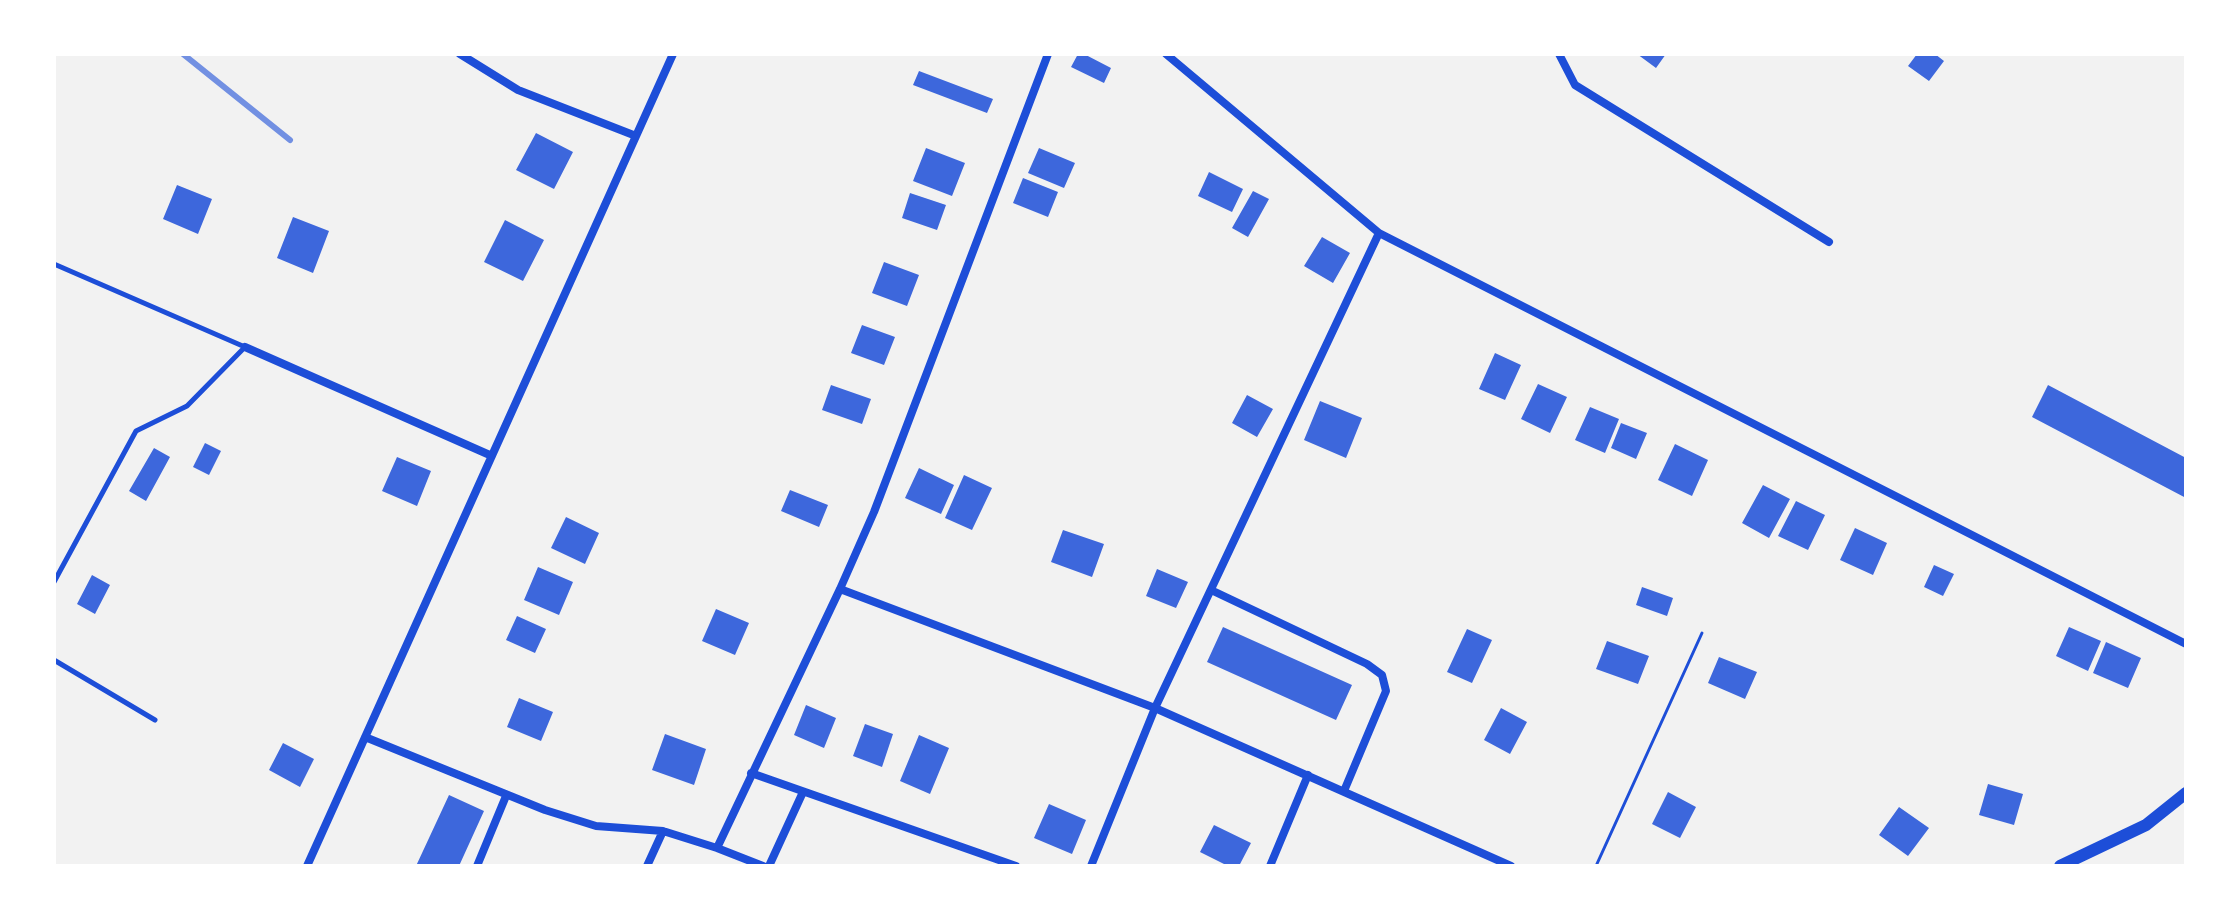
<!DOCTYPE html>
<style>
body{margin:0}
#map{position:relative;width:2240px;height:920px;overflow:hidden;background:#f2f2f2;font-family:"Alegreya Sans",sans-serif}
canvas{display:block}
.frame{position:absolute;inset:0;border:56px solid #fff;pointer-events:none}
</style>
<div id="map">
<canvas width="2240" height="920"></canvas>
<div class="frame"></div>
</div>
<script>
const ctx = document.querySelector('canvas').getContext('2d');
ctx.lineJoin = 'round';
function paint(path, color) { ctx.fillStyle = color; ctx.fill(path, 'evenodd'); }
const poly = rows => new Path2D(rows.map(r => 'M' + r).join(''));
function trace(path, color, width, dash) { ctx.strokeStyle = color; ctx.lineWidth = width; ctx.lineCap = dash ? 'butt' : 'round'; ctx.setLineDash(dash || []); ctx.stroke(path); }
paint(poly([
 [1078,54,1084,54,1111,68,1104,83,1071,67],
 [1637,54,1666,54,1656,68],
 [1917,54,1935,54,1944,61,1929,81,1908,66],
 [919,71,993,99,987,113,913,85],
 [536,133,573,152,554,189,516,170],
 [926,148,965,163,952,196,913,181],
 [1039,148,1075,163,1064,188,1028,173],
 [1209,172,1243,189,1232,212,1198,196],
 [1023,178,1058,192,1048,217,1013,203],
 [177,185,212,199,198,234,163,219],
 [1253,191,1269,199,1248,237,1232,228],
 [910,193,946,205,937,230,902,218],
 [293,217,329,231,313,273,277,258],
 [505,220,544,240,523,281,484,262],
 [1322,237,1350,253,1333,283,1304,266],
 [884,262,919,275,907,306,872,293],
 [862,325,895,337,884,365,851,353],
 [1495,353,1521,365,1505,400,1479,389],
 [1538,384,1567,397,1550,433,1521,419],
 [831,385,871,399,862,424,822,410],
 [2048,385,2186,458,2186,498,2032,417],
 [1247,395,1273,409,1257,437,1232,423],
 [1320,401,1362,418,1346,458,1304,440],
 [1590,407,1619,419,1605,453,1575,440],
 [1621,423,1647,433,1636,459,1611,448],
 [205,443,221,451,209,475,193,467],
 [1675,444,1708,460,1692,496,1658,480],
 [154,448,170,457,146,501,129,491],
 [397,457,431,471,417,506,382,491],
 [919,468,954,485,941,514,905,498],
 [964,475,992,488,972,530,945,518],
 [1763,485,1790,499,1769,538,1742,523],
 [790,490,828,505,819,527,781,511],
 [1796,501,1825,515,1808,550,1778,536],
 [566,517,599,533,585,564,551,548],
 [1855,528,1887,543,1873,575,1840,560],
 [1063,530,1104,544,1092,577,1051,562],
 [1934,565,1954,574,1943,596,1924,587],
 [538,567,573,582,559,615,524,600],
 [1157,569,1188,582,1176,608,1146,596],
 [92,575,110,585,95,614,77,604],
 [1642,587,1673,598,1667,616,1636,605],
 [716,609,749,623,735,655,702,641],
 [517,616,546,629,535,653,506,640],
 [1223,627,1352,685,1336,720,1207,662],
 [2069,627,2101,641,2088,671,2056,656],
 [1467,629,1492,640,1472,683,1447,672],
 [1607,641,1649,656,1638,684,1596,669],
 [2106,642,2141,658,2128,688,2093,673],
 [1719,657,1757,672,1745,699,1708,683],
 [519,698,553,712,541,741,507,727],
 [806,705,836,718,824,748,794,735],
 [1501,708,1527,722,1510,754,1484,740],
 [865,724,893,734,882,767,853,756],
 [665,734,706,749,694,785,652,770],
 [919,735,949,748,930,794,900,781],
 [283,743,314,759,300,787,269,770],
 [1988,784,2023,794,2014,825,1979,815],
 [1668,792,1696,807,1680,838,1652,824],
 [449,795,484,811,459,866,416,866],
 [1049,804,1086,820,1072,854,1034,838],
 [1899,807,1929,828,1908,856,1879,835],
 [1214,825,1251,843,1239,866,1228,866,1200,852]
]), '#3d67dc');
trace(poly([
 [1596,866,1702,633]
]), '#1d4ed8', 3);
trace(poly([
 [54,264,245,347,187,406,136,431,54,582],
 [54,660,155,720]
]), '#1d4ed8', 5);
trace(poly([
 [460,54,518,90,636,136],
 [1166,54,1379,233,2186,644],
 [1559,54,1575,85,1829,242],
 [245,347,492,456],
 [840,589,1155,708,1511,866],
 [1211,590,1367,664,1382,675,1386,691,1344,791],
 [365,737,545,810,596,826,663,831],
 [751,773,1016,866],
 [717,848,763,866],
 [307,866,673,54],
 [477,866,506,796],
 [647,866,663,831,717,848,840,589,874,512,1048,54],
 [769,866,803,792],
 [1091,866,1155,708,1379,233],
 [1270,866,1308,775]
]), '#1d4ed8', 8);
trace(poly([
 [2060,866,2146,825,2186,793]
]), '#1d4ed8', 12);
trace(poly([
 [183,54,290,140]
]), '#7290e2', 6);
</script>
